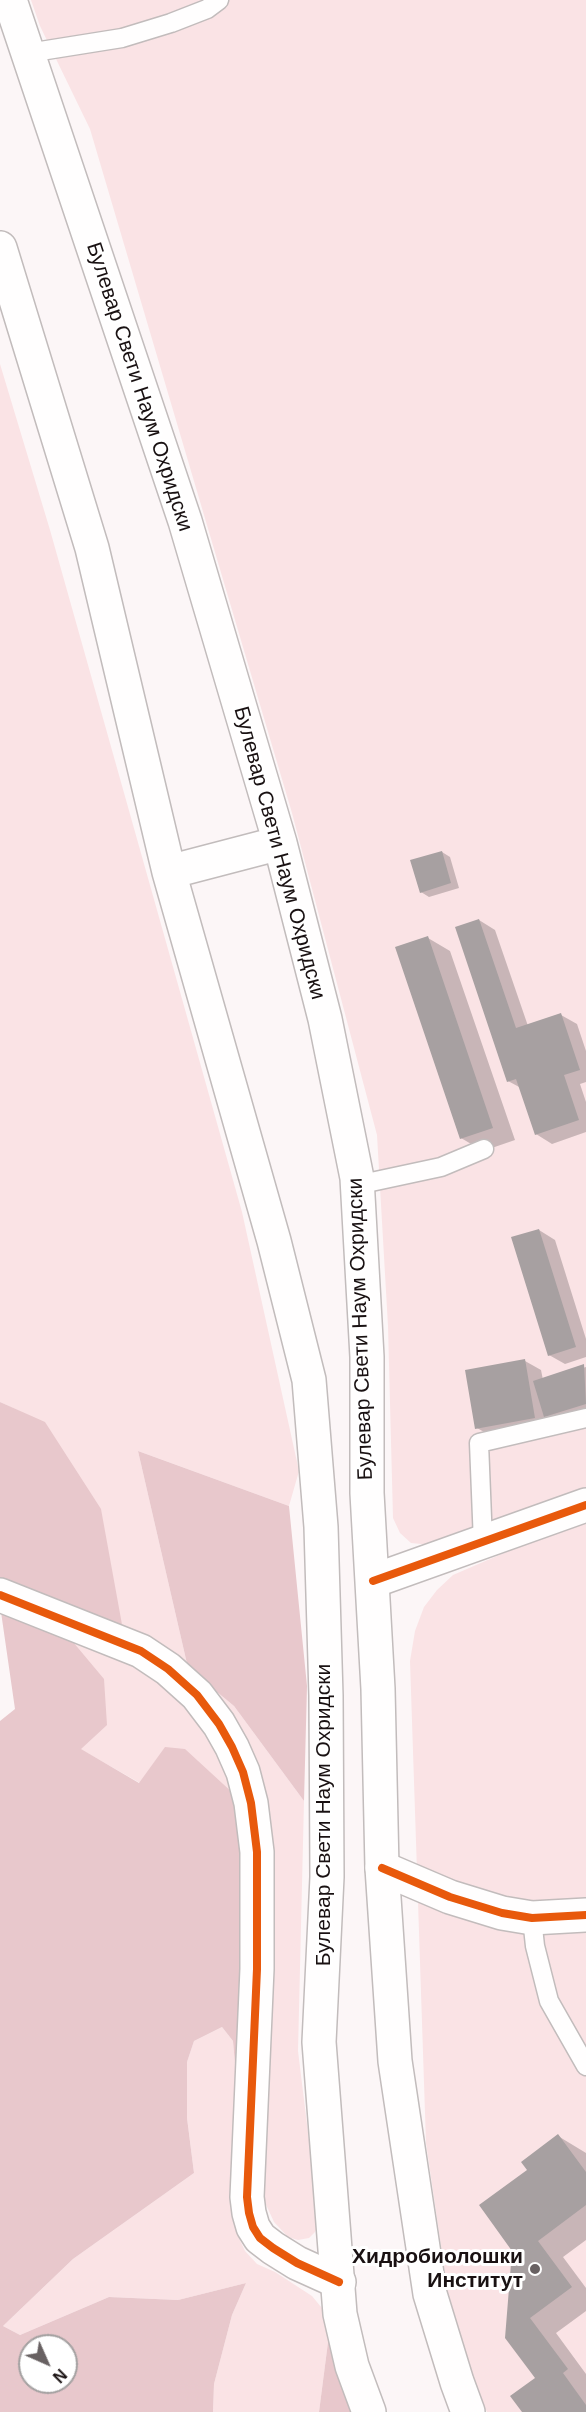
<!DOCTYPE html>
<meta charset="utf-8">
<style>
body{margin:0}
#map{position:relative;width:586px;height:2412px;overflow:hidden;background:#fcf6f7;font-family:Arial,sans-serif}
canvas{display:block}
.north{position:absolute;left:18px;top:2334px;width:60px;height:60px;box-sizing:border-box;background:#fff;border:2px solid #a3a0a0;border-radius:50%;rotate:135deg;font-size:16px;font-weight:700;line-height:24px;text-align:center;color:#191112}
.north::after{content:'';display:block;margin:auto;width:21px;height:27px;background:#686162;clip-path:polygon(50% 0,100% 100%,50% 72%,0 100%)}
</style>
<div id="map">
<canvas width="586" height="2412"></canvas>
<div class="north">N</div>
</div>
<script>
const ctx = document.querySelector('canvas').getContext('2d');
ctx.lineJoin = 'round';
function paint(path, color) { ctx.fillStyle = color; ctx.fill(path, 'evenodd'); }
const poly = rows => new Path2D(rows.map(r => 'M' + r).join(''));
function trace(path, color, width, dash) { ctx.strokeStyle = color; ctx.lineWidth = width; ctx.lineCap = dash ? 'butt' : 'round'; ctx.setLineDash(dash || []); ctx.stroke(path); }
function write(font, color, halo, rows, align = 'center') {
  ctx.font = font + ' Arial,sans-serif'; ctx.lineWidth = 6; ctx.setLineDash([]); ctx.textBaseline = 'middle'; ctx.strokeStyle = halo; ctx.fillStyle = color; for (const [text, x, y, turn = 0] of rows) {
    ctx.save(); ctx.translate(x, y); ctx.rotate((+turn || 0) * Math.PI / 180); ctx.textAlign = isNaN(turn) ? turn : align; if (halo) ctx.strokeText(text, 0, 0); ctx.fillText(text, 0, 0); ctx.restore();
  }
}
paint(poly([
 [31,0,586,0,586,1490,431,1545,411,1543,400,1533,393,1518,388,1326,377,1135,292,813,90,129,40,26],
 [0,364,50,530,242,1212,299,1471,289,1506,138,1451,188,1668,234,1706,304,1801,298,2051,319,2222,315,2232,309,2238,298,2240,288,2237,274,2222,263,2198,260,1778,123,1630,45,1423,0,1402],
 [586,1523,586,2412,487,2412,474,2388,449,2301,426,2143,410,1661,415,1631,424,1607,437,1590,453,1575,527,1543],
 [68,1636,145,1672,186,1706,207,1732,235,1795,165,1748,140,1783,80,1749],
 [222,2027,233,2041,236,2076,234,2220,238,2236,245,2251,257,2264,275,2272,312,2296,331,2319,319,2412,213,2412,214,2384,232,2315,246,2283,178,2300,109,2297,20,2335,3,2326,73,2259,194,2173,187,2118,187,2062,194,2041]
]), '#fae3e5');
paint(poly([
 [0,1402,45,1422,101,1509,123,1630,0,1584],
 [138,1451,289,1506,307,1686,304,1801,234,1706,188,1668],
 [1,1612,68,1636,104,1679,107,1725,81,1749,139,1783,165,1747,185,1749,235,1795,246,1863,236,2076,233,2041,222,2027,194,2041,187,2062,187,2118,194,2173,73,2259,3,2326,20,2335,109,2297,178,2300,246,2283,232,2315,214,2384,213,2412,0,2412,0,1721,15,1709],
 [30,2346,66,2346,66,2382,30,2382],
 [331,2319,359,2412,319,2412]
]), '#e8c8cc');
paint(poly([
 [442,852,450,857,459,888,429,897,421,892],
 [479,920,495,930,528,1026,561,1015,577,1024,586,1051,586,1082,580,1084,586,1102,586,1132,552,1144,536,1134,521,1088,508,1081],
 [428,938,450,951,515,1140,483,1151,461,1138],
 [539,1230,555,1240,586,1339,586,1357,565,1364,549,1355],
 [525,1361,541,1370,543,1380,586,1367,586,1417,493,1437,477,1428],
 [558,2136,586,2153,586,2240,563,2257,586,2288,586,2311,556,2333,586,2374,586,2412,524,2412,537,2378,507,2337,530,2170]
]), '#0003');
paint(poly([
 [442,851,451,883,420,893,410,860],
 [479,919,516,1028,561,1013,580,1070,564,1075,579,1120,535,1135,516,1079,507,1082,455,927],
 [428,936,493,1128,460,1139,395,947],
 [539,1229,576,1347,548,1356,511,1237],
 [525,1359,535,1418,475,1429,465,1370],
 [584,1364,586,1404,544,1417,533,1381],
 [558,2134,586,2172,586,2205,538,2241,572,2287,530,2318,568,2369,563,2373,586,2405,586,2412,522,2412,510,2396,535,2378,505,2338,512,2251,479,2205,527,2170,521,2162]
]), '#a7a0a1');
const lane = poly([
 [28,53,122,38,171,23,207,9,219,0],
 [357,1185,441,1167,484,1149],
 [483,1543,479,1443,586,1418],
 [532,1918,535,1946,549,2001,586,2066]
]);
const street = poly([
 [373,1581,586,1505],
 [0,1595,141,1651,168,1669,197,1695,219,1724,232,1747,243,1772,251,1803,257,1852,257,1969,247,2197,249,2213,253,2227,260,2238,273,2248,297,2263,339,2282],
 [382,1868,450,1897,502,1913,532,1918,586,1915]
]);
const secondary = poly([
 [10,0,185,521,280,843,325,1019,357,1178,367,1357,367,1493,378,1689,382,1868,395,2061,430,2294,457,2382,468,2412],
 [0,248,92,548,169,872,274,1241,309,1380,321,1527,326,1696,327,1877,319,2042,340,2314,352,2366,369,2412],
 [169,872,280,843]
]);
trace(lane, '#c2bcbc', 21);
trace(street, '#c2bcbc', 36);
trace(secondary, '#c2bcbc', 36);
trace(lane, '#fffefe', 18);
trace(street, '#fffefe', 33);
trace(secondary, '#fffefe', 33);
trace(poly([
 [373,1581,586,1505],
 [0,1595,141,1651,168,1669,197,1695,219,1724,232,1747,243,1772,251,1803,257,1852,257,1969,247,2197,249,2213,253,2227,260,2238,273,2248,297,2263,339,2282],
 [382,1868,450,1897,502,1913,532,1918,586,1915]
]), '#e8590c', 8);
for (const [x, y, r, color] of [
 [535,2269,6,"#686162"]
]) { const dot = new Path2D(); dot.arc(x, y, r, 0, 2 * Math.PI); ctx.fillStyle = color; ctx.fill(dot); trace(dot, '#fff', 2); }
write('21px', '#191112', '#fff', [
 ["Булевар Свети Наум Охридски",139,387,72],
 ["Булевар Свети Наум Охридски",279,853,75],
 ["Булевар Свети Наум Охридски",361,1329,-92],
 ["Булевар Свети Наум Охридски",324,1815,-90]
]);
write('bold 21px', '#191112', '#fff', [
 ["Хидробиолошки",523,2257],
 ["Институт",523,2281]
], 'right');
</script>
